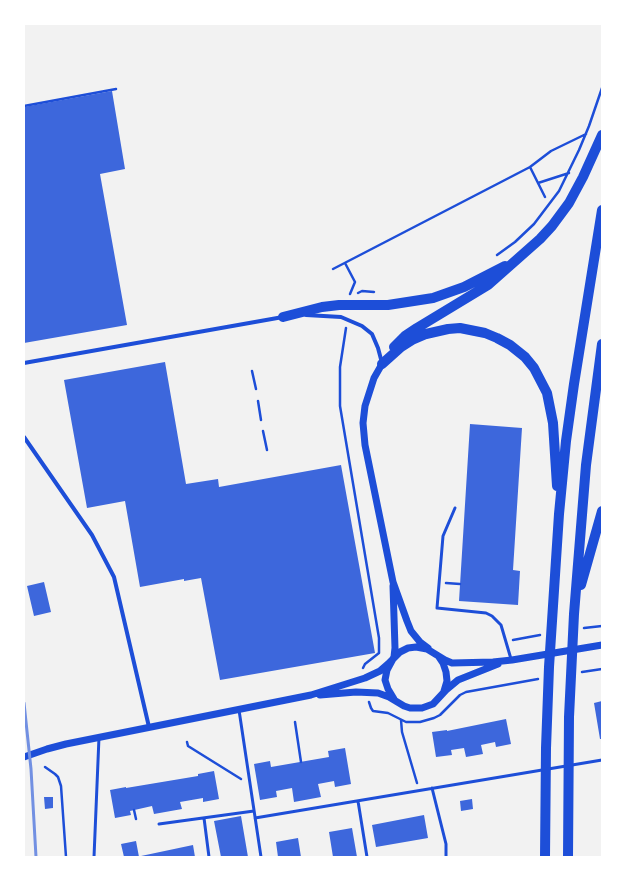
<!DOCTYPE html>
<style>
body{margin:0}
#map{position:relative;width:626px;height:881px;overflow:hidden;background:#f2f2f2;font-family:"PT Sans",sans-serif}
canvas{display:block}
.frame{position:absolute;inset:0;border:25px solid #fff;pointer-events:none}
</style>
<div id="map">
<canvas width="626" height="881"></canvas>
<div class="frame"></div>
</div>
<script>
const ctx = document.querySelector('canvas').getContext('2d');
ctx.lineJoin = 'round';
function paint(path, color) { ctx.fillStyle = color; ctx.fill(path, 'evenodd'); }
const poly = rows => new Path2D(rows.map(r => 'M' + r).join(''));
function trace(path, color, width, dash) { ctx.strokeStyle = color; ctx.lineWidth = width; ctx.lineCap = dash ? 'butt' : 'round'; ctx.setLineDash(dash || []); ctx.stroke(path); }
paint(poly([
 [112,91,125,169,100,174,127,325,24,343,24,107],
 [165,362,186,484,218,479,219,487,341,465,375,653,220,680,201,578,184,581,184,579,140,587,125,501,87,508,64,380],
 [470,424,522,428,513,570,520,571,518,605,459,601],
 [44,582,51,612,34,616,27,586],
 [602,701,602,739,600,739,594,703],
 [506,719,511,744,496,747,495,742,481,745,483,754,466,757,464,748,451,750,452,755,436,757,432,732,447,730,447,731],
 [345,748,351,784,335,787,334,781,318,784,321,797,294,802,292,788,276,791,277,797,260,800,254,764,270,761,271,767,329,757,328,751],
 [214,771,219,799,203,802,203,798,180,802,182,809,154,814,152,806,130,811,131,815,115,818,110,790,126,787,126,788,198,776,198,774],
 [44,797,53,797,53,808,45,809],
 [472,799,473,809,461,811,460,801],
 [424,815,428,838,376,847,372,825],
 [241,816,248,857,221,857,214,821],
 [352,828,357,857,333,857,329,832],
 [298,838,301,857,278,857,276,842],
 [136,841,139,857,124,857,121,844],
 [193,845,195,857,141,857,141,856]
]), '#3d67dc');
trace(poly([
 [24,106,116,89],
 [530,167,551,151,586,134],
 [538,183,569,173],
 [497,255,515,242,534,224,559,191,579,150,589,126,602,88],
 [345,263,355,282,350,294],
 [333,269,530,167,545,197],
 [358,293,362,291,374,292],
 [346,328,340,367,340,406,379,638,379,653,365,664,363,668],
 [252,371,256,389],
 [258,401,261,420],
 [263,431,267,450],
 [446,583,460,584],
 [584,628,602,626],
 [513,640,540,635],
 [582,672,602,669],
 [369,702,371,708,373,711,388,713,406,722,420,722,434,718,440,715,460,695,466,692,538,679],
 [401,720,402,732,417,783],
 [295,722,301,762],
 [187,742,188,746,196,751,241,779],
 [45,767,55,774,58,777,61,786,66,857],
 [134,810,136,819]
]), '#1d4ed8', 2.5);
trace(poly([
 [455,508,443,536,437,608,486,613,492,616,501,625,511,659],
 [239,710,261,857],
 [432,788,446,844,446,857],
 [358,801,367,857],
 [204,818,209,857],
 [255,818,602,760],
 [159,824,254,811],
 [94,857,99,737]
]), '#1d4ed8', 3);
trace(poly([
 [306,315,341,317,362,326,372,334,378,348,382,363],
 [24,363,283,317],
 [24,437,92,535,114,577,149,727]
]), '#1d4ed8', 4);
trace(poly([
 [382,364,374,378,365,406,363,423,365,445,393,582,407,621,411,631,420,642,428,648],
 [393,586,395,648,394,657,387,670,385,680,388,689,394,699],
 [439,657,443,663,446,672,447,681,444,691],
 [320,695,356,692,378,693,389,697,404,706,410,708,422,708,433,704,446,690,458,680,498,664],
 [24,757,47,749,66,744,311,695,365,678,380,671,388,664,400,652,408,648,416,647,427,649,445,660,452,663,493,662,512,660,602,645]
]), '#1d4ed8', 7);
trace(poly([
 [283,317,322,307,339,305,388,305,433,298,464,287,505,266],
 [394,347,405,336,417,328,488,285,540,239,552,226,569,203,583,177,602,135],
 [382,364,401,347,412,340,426,334,448,329,460,328,485,333,497,338,510,345,525,357,534,368,547,393,553,423,557,486],
 [581,585,602,511],
 [545,857,546,748,549,667,559,514,566,441,574,384,602,210],
 [568,857,569,717,574,614,586,465,602,344]
]), '#1d4ed8', 10);
trace(poly([
 [24,703,31,769,36,857]
]), '#7290e2', 3);
</script>
